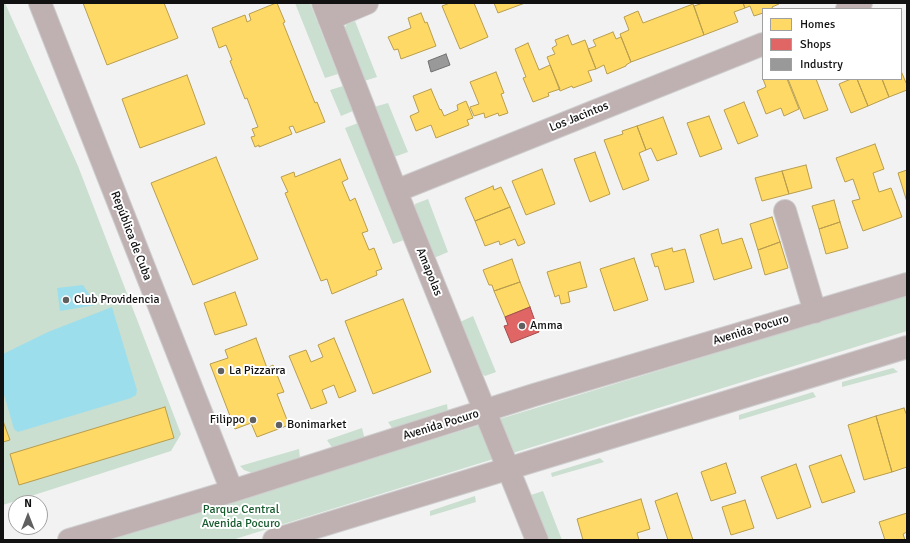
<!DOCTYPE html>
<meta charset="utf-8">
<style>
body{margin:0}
#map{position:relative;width:910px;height:543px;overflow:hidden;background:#f2f2f3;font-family:Signika,sans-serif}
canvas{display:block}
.frame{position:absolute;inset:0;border:4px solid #111;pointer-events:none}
.legend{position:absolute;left:762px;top:8px;width:140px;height:72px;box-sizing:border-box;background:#fff;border:1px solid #a0a0a0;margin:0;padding:5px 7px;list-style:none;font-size:12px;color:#111}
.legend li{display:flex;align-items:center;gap:8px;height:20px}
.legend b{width:20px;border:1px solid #a0a0a0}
.north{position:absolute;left:8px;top:495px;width:40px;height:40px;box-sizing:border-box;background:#fff;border:1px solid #a0a0a0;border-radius:50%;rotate:0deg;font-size:11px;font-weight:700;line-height:16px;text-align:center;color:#111}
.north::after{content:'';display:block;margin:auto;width:14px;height:18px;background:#606060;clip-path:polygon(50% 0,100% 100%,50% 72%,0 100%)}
</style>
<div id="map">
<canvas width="910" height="543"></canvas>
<div class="frame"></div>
<ul class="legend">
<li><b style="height:11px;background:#ffd966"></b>Homes</li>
<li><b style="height:11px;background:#e06666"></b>Shops</li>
<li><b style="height:11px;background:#999"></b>Industry</li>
</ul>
<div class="north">N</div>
</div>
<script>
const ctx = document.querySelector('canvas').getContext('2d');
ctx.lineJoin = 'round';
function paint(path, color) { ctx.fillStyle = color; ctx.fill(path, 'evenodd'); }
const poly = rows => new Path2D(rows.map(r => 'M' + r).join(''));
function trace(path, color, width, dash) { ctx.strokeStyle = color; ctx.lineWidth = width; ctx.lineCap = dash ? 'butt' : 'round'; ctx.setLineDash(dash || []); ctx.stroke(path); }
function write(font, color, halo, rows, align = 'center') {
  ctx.font = font + ' Signika,sans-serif'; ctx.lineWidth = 4; ctx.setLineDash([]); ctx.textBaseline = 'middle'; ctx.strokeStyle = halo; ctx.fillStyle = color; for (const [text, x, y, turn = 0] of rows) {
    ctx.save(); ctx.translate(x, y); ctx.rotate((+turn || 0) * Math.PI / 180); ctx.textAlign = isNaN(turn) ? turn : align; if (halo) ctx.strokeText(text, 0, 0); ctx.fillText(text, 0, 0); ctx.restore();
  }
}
paint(poly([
 [3,3,5,3,78,166,181,434,171,451,3,505],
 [295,3,310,3,338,74,325,78],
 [355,21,377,77,364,81,343,30,347,24],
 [343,86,353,111,341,116,330,90],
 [388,103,408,152,394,157,374,107],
 [358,123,404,240,393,244,345,128],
 [428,199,448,252,434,258,414,209,415,204],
 [907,295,907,331,232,540,102,540],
 [473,316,496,372,485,376,480,372,460,322],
 [893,368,898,372,842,387,842,382],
 [813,392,816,397,739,420,739,415],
 [447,404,448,412,392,428,388,422],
 [362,428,365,440,333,449,327,440],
 [299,449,300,458,252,473,244,470,240,466],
 [600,458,604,462,552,477,551,473],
 [543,491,562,540,548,540,531,495],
 [475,496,476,502,430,516,430,511]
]), '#cadfcf');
paint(poly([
 [83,285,96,305,60,311,57,288],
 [112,307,137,390,136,395,131,398,18,432,14,429,3,391,3,354,48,332]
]), '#9ddeec');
const homes = poly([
 [83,3,164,3,178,38,107,65,83,3],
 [276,3,277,3,285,22,283,23,315,103,317,102,325,122,296,133,293,126,289,127,292,134,259,147,259,145,255,147,251,137,255,136,252,129,258,127,247,98,245,99,230,61,232,60,226,45,219,48,212,28,245,15,247,22,251,20,249,14,276,3],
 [450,3,474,3,488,37,460,49,442,6,450,3],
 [494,3,525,3,498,13,494,3],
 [703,3,743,3,745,8,734,12,738,22,704,35,694,6,703,3],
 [743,3,778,3,779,4,772,7,773,9,763,9,763,13,754,16,750,6,745,8,743,3],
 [693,4,704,35,631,62,620,34,629,30,624,17,638,11,643,23,693,4],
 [421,13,425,23,427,22,436,46,401,59,398,49,394,50,388,37,411,28,408,18,421,13],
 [613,32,616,39,621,37,631,62,626,65,626,66,607,74,604,65,596,69,588,49,596,46,593,40,613,32],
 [568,35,572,45,585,40,596,69,588,71,592,81,573,88,572,86,560,91,547,57,555,54,552,48,557,45,555,40,568,35],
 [528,43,539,70,550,65,560,89,548,93,549,96,533,102,523,78,526,77,515,49,528,43],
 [901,71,907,85,907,90,889,97,882,79,901,79,901,71],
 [496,72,504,93,501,94,508,113,499,116,498,113,485,118,484,113,474,116,470,107,479,104,470,82,496,72],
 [187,75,205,124,140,148,122,99,187,75],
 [763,79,787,79,799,109,784,116,781,108,766,114,757,91,766,87,763,79],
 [788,79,816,79,828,110,804,119,788,79],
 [851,79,857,79,868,106,851,113,839,84,851,79],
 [857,79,882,79,889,97,868,106,857,79],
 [431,89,440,110,441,109,444,116,458,110,457,105,466,101,473,118,467,120,469,125,436,138,431,125,416,131,410,116,419,112,413,96,431,89],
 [744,102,758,136,738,144,724,110,744,102],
 [709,116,722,149,700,157,687,123,709,116],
 [663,117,677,154,657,161,651,148,646,150,637,126,663,117],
 [637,126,646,150,639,153,649,180,623,190,604,140,623,134,622,131,637,126],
 [875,144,884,169,873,173,879,192,891,188,902,217,863,231,852,201,860,199,853,179,845,182,836,158,875,144],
 [595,152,610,194,590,202,574,159,595,152],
 [216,157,258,259,193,285,151,183,216,157],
 [340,159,348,179,342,182,350,201,355,198,368,231,362,233,369,250,374,248,382,269,376,271,377,275,332,294,327,279,321,281,285,193,288,192,281,177,294,172,295,177,340,159],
 [806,165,812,188,789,194,782,171,806,165],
 [542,169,555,204,526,215,512,181,542,169],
 [907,170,907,202,898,173,907,170],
 [782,171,789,194,762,201,755,178,782,171],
 [493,186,494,190,501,187,510,207,475,221,465,198,493,186],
 [834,200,840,222,819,229,812,206,834,200],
 [510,207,525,243,518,246,515,239,500,245,499,241,485,246,475,221,510,207],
 [772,217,780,242,758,250,750,224,772,217],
 [840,222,848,248,826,254,819,229,840,222],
 [718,229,722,244,742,238,752,268,714,280,700,235,718,229],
 [780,242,788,268,765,275,758,250,780,242],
 [672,248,673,252,685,249,694,282,665,290,658,266,655,267,651,254,672,248],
 [634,258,648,300,614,311,600,269,634,258],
 [512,259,520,282,494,291,492,285,489,285,483,270,512,259],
 [580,262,587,287,568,292,570,302,561,304,559,295,555,297,547,272,580,262],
 [520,282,530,307,505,317,494,291,520,282],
 [235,292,247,325,215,335,204,303,235,292],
 [403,299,431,372,373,394,345,321,403,299],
 [256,338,267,368,273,365,284,392,277,394,289,425,257,437,251,423,235,429,210,364,228,358,225,350,256,338],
 [334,338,356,391,339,398,334,385,322,390,327,403,311,409,289,356,306,350,311,362,323,357,318,345,334,338],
 [165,407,174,438,19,485,10,454,165,407],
 [904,408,907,416,907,467,892,472,876,416,904,408],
 [876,416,892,472,864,480,848,425,876,416],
 [3,421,10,440,3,442,3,421],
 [841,455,855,492,822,503,809,466,841,455],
 [726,463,736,493,711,501,701,472,726,463],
 [796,464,811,507,777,519,761,477,796,464],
 [677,493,693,540,668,540,655,501,677,493],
 [641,499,650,529,637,533,639,540,583,540,577,519,641,499],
 [745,500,754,528,731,535,722,507,745,500],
 [907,513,907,532,903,534,905,540,885,540,879,522,907,513]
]);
paint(homes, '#ffd966');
trace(homes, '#b89d4c', 1);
const shops = poly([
 [530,307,539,332,511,343,504,326,508,325,505,317,530,307]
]);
paint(shops, '#e06666');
trace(shops, '#a24c4c', 1);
const industry = poly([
 [446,54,450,65,431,72,428,61,446,54]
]);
paint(industry, '#999');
trace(industry, '#707070', 1);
const minor = poly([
 [40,3,232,491],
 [323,3,396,191,537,540],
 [847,9,861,3],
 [329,19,367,3],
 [396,191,763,44],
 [785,211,815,312],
 [69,540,232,491,534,395,907,284]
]);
const major = poly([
 [274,540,907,347]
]);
trace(minor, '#cececf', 24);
trace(major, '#cececf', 24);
trace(minor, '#bfb1b2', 22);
trace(major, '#bfb1b2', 22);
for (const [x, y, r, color] of [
 [66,300,4,"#606060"],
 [522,326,4,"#606060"],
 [221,371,4,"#606060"],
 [253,420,4,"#606060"],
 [279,425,4,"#606060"]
]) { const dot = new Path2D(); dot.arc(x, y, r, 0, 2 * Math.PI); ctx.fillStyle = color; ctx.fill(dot); trace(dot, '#fff', 1.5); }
write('12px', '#111', '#fff', [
 ["Los Jacintos",579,117,-22],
 ["República de Cuba",131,236,69],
 ["Amapolas",429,272,68],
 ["Avenida Pocuro",751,330,-17],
 ["Avenida Pocuro",441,425,-17]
]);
write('12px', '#111', '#fff', [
 ["Club Providencia",74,300],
 ["Amma",530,326],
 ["La Pizzarra",229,371],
 ["Filippo",245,420,"right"],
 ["Bonimarket",287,425]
], 'left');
write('12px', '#185b2f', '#fff', [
 ["Parque Central",241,510],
 ["Avenida Pocuro",241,524]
]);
</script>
